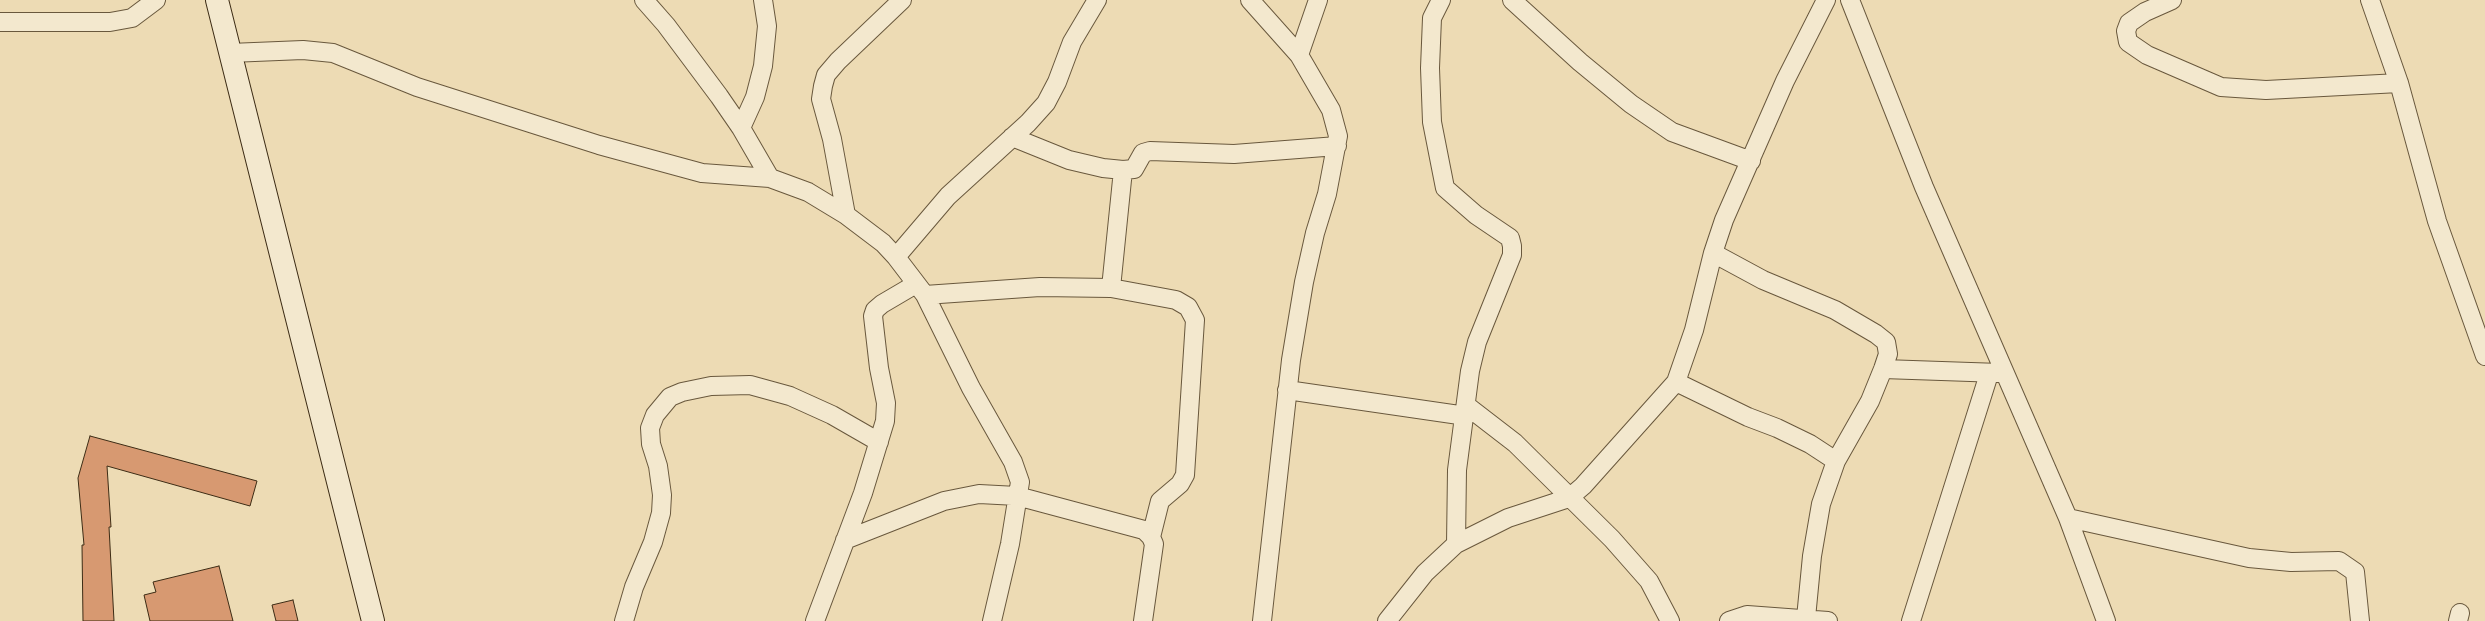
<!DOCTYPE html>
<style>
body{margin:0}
canvas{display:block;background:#eddbb4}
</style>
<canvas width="2485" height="621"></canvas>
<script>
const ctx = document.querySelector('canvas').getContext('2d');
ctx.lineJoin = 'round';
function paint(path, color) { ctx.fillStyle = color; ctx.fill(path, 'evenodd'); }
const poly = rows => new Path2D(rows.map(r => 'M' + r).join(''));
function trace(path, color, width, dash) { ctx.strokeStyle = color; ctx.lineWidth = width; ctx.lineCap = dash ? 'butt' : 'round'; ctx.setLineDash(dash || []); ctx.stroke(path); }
const building = poly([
 [90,436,257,481,250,506,107,466,111,527,109,527,114,621,83,621,82,545,84,545,78,478,90,436],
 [219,566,233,621,150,621,144,595,156,592,153,582,219,566],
 [293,600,298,621,276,621,272,605,293,600]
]);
paint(building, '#d79971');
trace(building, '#3d2c15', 1);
const street = poly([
 [644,0,666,25,719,96,741,128,770,178],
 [1250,0,1299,55,1331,110,1338,136,1327,194,1315,233,1304,282,1291,360,1262,621],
 [1441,0,1432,18,1430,68,1432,122,1445,188,1476,215,1510,238,1512,246,1512,255,1477,342,1470,371,1457,470,1456,544],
 [1512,0,1580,62,1631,104,1672,132,1751,161],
 [1850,0,1924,187,2068,518,2106,621],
 [2172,0,2145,12,2129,23,2126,31,2128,42,2147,55,2221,87,2266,90,2399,83],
 [2370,0,2399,83,2437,221,2485,356],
 [0,22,110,22,132,18,156,0],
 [230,53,303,50,333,53,417,87,599,145,702,173,770,178,808,192,846,215,883,243,896,257,925,295,971,388,1013,462,1020,482,1010,544,992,621],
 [1299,55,1318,0],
 [741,128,755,97,763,66,767,26,763,0],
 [1012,137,1069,160,1103,168,1123,170,1134,169,1143,153,1150,151,1234,154,1337,146],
 [846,215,832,139,821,99,823,86,826,75,838,61,902,0],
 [1713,253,1763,280,1835,310,1876,334,1886,342,1888,354,1883,369,1870,401,1836,461],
 [896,257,948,196,1028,123,1046,103,1057,82,1072,42,1097,0],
 [1111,288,1176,300,1188,307,1195,320,1185,475,1180,484,1160,501,1151,537],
 [925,295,1040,287,1111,288,1123,170],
 [1883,369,2000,373],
 [1676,382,1748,417,1777,428,1810,444,1836,461,1821,504,1812,556,1806,618],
 [1287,390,1466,416],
 [1467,406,1515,443,1612,539,1649,581,1670,621],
 [2068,518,2249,558,2291,562,2339,561,2355,572,2360,621],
 [845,540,944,501,979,494,1017,496,1144,530,1151,537,1154,544,1143,621],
 [624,621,634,587,653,542,661,513,662,495,658,466,651,444,650,428,655,415,670,397,682,392,711,386,750,385,790,396,832,415,879,442],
 [815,621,863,493,885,421,886,403,879,368,873,316,875,310,882,304,916,284],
 [1387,621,1425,573,1456,544,1508,518,1569,498,1583,486,1676,382,1694,330,1713,253,1724,220,1785,81,1826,0],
 [1729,621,1747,615,1828,621],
 [1911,621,1989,374],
 [2458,621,2460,613]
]);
const secondary = poly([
 [217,0,373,621]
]);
trace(street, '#69583d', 20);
trace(secondary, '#3d2c15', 24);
trace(street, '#f3e8ce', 18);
trace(secondary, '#f3e8ce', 22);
</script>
